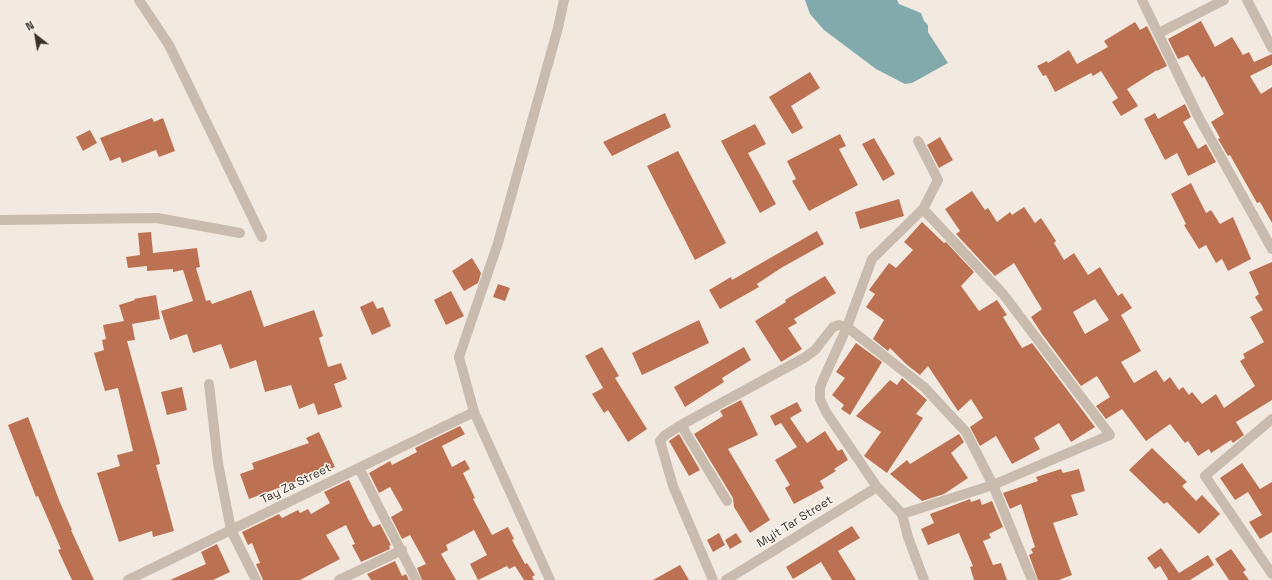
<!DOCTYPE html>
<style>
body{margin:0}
#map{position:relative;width:1272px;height:580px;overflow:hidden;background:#f2eae1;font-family:"Space Grotesk",sans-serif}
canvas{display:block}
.north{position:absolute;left:16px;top:16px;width:40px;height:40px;-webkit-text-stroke:3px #f9f4ed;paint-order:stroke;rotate:329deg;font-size:11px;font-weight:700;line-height:16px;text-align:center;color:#38302b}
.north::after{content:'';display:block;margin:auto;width:14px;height:18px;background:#38302b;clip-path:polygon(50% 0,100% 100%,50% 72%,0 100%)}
</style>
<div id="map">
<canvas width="1272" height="580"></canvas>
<div class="north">N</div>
</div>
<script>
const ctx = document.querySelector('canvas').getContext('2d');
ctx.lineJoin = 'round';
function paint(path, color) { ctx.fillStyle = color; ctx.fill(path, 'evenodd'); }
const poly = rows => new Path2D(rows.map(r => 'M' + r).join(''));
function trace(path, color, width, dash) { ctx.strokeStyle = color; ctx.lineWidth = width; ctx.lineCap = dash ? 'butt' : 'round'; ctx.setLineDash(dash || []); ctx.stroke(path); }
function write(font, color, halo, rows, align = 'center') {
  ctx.font = font + ' "Space Grotesk",sans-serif'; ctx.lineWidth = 3; ctx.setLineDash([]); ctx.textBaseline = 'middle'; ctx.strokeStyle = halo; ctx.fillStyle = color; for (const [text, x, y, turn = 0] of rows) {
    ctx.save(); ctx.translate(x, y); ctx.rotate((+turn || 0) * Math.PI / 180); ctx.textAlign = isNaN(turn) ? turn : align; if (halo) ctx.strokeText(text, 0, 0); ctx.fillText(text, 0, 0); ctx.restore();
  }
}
paint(poly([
 [805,0,897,0,899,4,921,13,924,21,928,25,928,32,948,63,912,83,905,84,876,69,824,30,810,14]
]), '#82aaad');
paint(poly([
 [1201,21,1215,47,1232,37,1243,55,1249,52,1254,62,1272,54,1272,65,1250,76,1261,94,1272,87,1272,223,1260,202,1257,203,1230,155,1228,156,1218,139,1220,138,1211,122,1224,114,1204,76,1202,78,1188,55,1178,59,1168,39],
 [1135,22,1140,30,1147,26,1167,66,1157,71,1157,70,1127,89,1138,106,1121,116,1112,102,1118,98,1101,71,1093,76,1091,73,1055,92,1046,75,1043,76,1037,66,1047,61,1048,63,1069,50,1077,64,1108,47,1104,41],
 [810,72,820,88,791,106,803,128,792,134,769,97],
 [1185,104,1191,117,1183,122,1198,149,1206,144,1216,162,1188,176,1177,153,1165,160,1144,119,1155,113,1158,119],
 [665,113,671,127,612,156,603,142],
 [152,118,154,122,163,118,175,151,159,157,156,150,122,163,120,157,110,161,100,138],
 [755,124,766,144,748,153,776,204,760,213,721,141],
 [90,130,97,143,83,151,76,137],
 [840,134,846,146,839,149,858,185,809,211,792,181,796,179,787,161],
 [940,137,953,160,939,168,927,145],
 [874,138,895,174,883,181,862,144],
 [678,151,726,243,695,260,647,166],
 [1191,183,1206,213,1211,210,1220,224,1233,217,1251,259,1228,271,1222,259,1216,263,1206,245,1199,249,1184,225,1186,224,1171,194],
 [972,191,985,210,988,208,997,222,1010,212,1012,215,1024,207,1035,223,1041,218,1047,227,1056,241,1054,243,1064,260,1074,253,1088,275,1100,267,1118,296,1122,293,1132,308,1121,315,1141,351,1121,362,1134,383,1156,370,1164,382,1170,377,1179,390,1183,387,1189,395,1192,392,1202,404,1216,394,1224,408,1255,386,1240,361,1245,358,1243,354,1264,342,1250,317,1263,310,1255,297,1259,294,1249,272,1272,262,1272,400,1236,422,1244,435,1233,443,1231,440,1211,453,1209,449,1198,456,1188,441,1185,443,1170,424,1146,441,1122,409,1106,419,1096,406,1110,397,1097,376,1081,386,1042,334,1031,317,1042,309,1014,263,995,276,956,234,960,231,945,209],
 [1095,299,1109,320,1085,334,1073,312],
 [899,199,904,216,860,229,855,212],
 [922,222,944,243,946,242,974,272,961,286,979,311,997,300,1007,315,1003,317,1022,348,1032,343,1095,427,1071,442,1059,423,1034,438,1040,449,1012,464,996,436,980,446,970,427,983,418,971,399,958,411,928,366,920,375,906,364,890,348,888,351,873,339,884,320,866,307,875,294,869,290,889,263,896,268,913,250,904,242],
 [817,231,824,244,781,268,757,284,759,287,720,309,709,290,731,277,732,280],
 [151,232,153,253,197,248,200,267,196,268,206,301,210,300,212,304,251,290,264,327,314,310,323,336,319,338,328,367,341,363,347,379,334,384,342,407,318,415,314,403,299,409,291,385,265,392,256,360,230,369,221,344,193,353,187,334,170,340,161,311,193,301,183,270,173,272,173,269,147,271,147,266,128,268,126,257,140,255,138,233],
 [472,258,481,273,478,283,464,291,452,271],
 [825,276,836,293,794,319,797,323,788,328,802,349,781,362,755,321,786,302,785,300],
 [498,284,510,288,505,301,493,297],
 [451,291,464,316,446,325,434,300],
 [156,295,160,319,132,324,135,340,127,341,159,458,160,464,156,465,174,531,153,537,152,531,119,542,97,473,120,466,117,455,133,451,118,388,105,391,94,353,104,350,102,340,106,339,103,325,124,321,119,305,135,300,134,299],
 [373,301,377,309,383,307,391,326,372,335,360,307],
 [699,320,709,343,642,375,632,353],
 [856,343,882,362,850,415,841,409,844,405,832,395,845,378,836,372],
 [602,347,619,376,615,378,647,429,628,442,608,410,604,413,592,394,603,388,585,356],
 [744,347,751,360,722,378,724,382,685,407,674,387],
 [902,378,927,400,916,414,923,418,887,473,864,456,881,432,856,416,890,380,897,385],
 [182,387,187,410,167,415,161,392],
 [741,400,758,435,728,449,770,520,750,533,734,507,733,498,694,434,723,416,720,411],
 [797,402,802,411,790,418,807,443,825,431,838,451,842,449,848,460,834,469,836,471,820,481,824,488,794,504,785,488,790,485,775,460,797,447,781,423,775,426,770,416],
 [28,417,59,500,72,530,71,530,94,580,72,580,58,550,61,549,38,496,36,497,8,425],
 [460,426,465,434,442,446,452,467,465,460,470,469,463,473,475,498,473,499,492,535,508,527,514,539,512,540,525,564,527,563,535,575,532,577,534,580,524,580,515,566,509,569,507,566,478,580,470,564,487,555,474,530,446,545,448,550,441,554,456,580,422,580,417,568,426,564,410,535,402,539,391,517,403,510,390,487,379,493,369,473,390,461,392,465,417,452,415,448],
 [319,432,335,467,249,499,240,474,254,469,252,463,309,443,306,438],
 [679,434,700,470,689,476,669,441],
 [959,434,964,442,951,453,968,478,944,494,922,501,890,474,907,460,910,464],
 [1152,448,1187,482,1182,486,1196,501,1202,495,1220,514,1199,534,1167,502,1164,504,1129,470],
 [1242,463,1260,489,1272,482,1272,532,1260,539,1249,522,1262,515,1248,492,1235,500,1220,478],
 [1061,469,1063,473,1079,469,1085,491,1071,495,1078,515,1053,523,1072,575,1059,580,1038,580,1029,555,1033,553,1031,549,1035,547,1021,504,1010,509,1003,493,1038,481,1036,477],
 [349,480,369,521,373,527,380,524,391,545,389,546,390,549,361,562,352,545,355,544,346,525,326,535,340,559,300,580,263,580,256,564,260,563,252,543,248,545,242,532,279,514,282,518,298,510,300,513,308,509,311,514,330,503,324,492],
 [970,499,971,502,980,499,982,505,992,501,1003,527,989,534,991,538,983,541,993,565,1001,563,1007,580,974,580,970,567,973,566,959,533,928,545,921,529,934,523,930,514],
 [852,526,860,538,838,551,856,580,832,580,821,562,793,579,786,567],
 [719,533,725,545,713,552,707,540],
 [736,533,742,542,730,549,725,540],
 [217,544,230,572,213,580,170,580,206,564,201,552],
 [1161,548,1179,573,1208,555,1214,565,1190,580,1167,580,1168,579,1160,566,1155,569,1147,558],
 [1231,549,1246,570,1243,572,1249,580,1229,580,1215,559],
 [395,561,402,576,406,574,409,580,371,580,367,574],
 [680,565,689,580,653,580]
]), '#bd7153');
trace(poly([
 [139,0,169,45,262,237],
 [1142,0,1198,116,1272,249],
 [1247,0,1272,48],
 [1159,33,1224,0],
 [918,141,938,180,923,209,872,259,847,327,823,380,820,388,820,399,826,412,877,487,902,514,908,537,924,580],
 [0,220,157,218,240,233],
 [459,357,474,412,550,580],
 [209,384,218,463,231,530,256,580],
 [1272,419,1205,476,1272,574],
 [681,425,727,501],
 [359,468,416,580],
 [902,514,993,485,1110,435,1003,294,923,209],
 [128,580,474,412],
 [339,580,402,550],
 [713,580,673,486,660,441,664,436,681,425,804,358,815,350,833,327,839,325,847,327,924,387,966,432,993,485,1032,580],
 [726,580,877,487]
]), '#c9bbad', 10);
trace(poly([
 [459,357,498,243,558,28,564,0]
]), '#c9bbad', 10);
write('12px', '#38302b', '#f9f4ed', [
 ["Tay Za Street",296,484,-26],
 ["Myit Tar Street",795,522,-32]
]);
</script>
